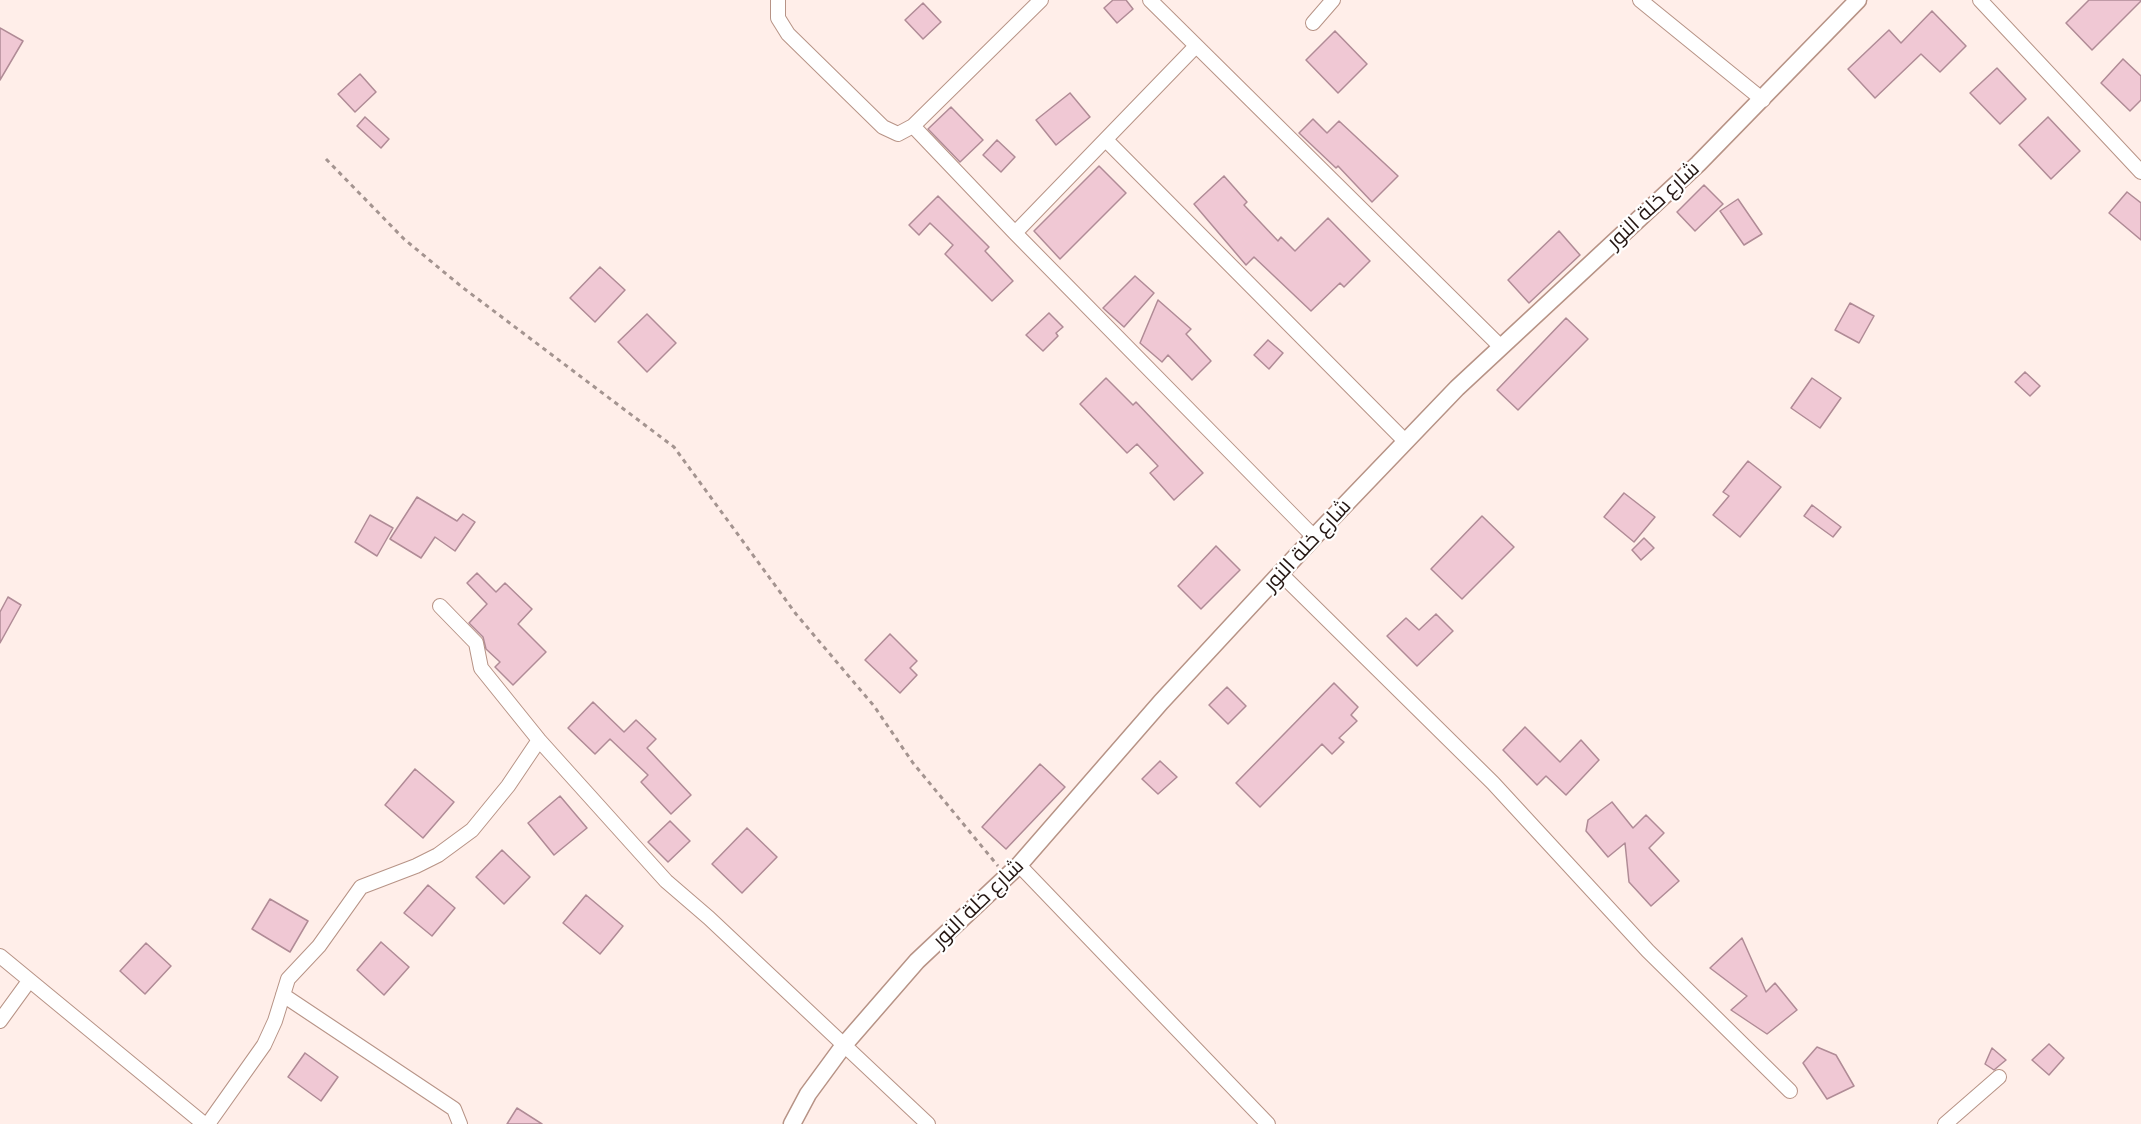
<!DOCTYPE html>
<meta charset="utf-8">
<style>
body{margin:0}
canvas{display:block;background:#ffeee9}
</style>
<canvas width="2141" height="1124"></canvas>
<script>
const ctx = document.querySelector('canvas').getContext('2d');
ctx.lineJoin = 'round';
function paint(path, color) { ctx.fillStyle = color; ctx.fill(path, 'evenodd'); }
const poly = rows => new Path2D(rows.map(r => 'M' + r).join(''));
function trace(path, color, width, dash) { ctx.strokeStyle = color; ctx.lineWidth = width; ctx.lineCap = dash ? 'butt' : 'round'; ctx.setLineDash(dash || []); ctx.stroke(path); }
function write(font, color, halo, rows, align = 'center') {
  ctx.font = font + ' Lato,Cairo,sans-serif'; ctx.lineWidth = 4.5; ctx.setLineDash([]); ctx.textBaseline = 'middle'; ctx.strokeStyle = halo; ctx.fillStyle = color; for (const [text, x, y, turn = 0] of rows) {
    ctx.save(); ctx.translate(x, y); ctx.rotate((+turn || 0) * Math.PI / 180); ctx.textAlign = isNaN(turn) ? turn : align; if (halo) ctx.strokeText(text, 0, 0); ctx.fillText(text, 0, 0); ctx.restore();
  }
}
const building = poly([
 [1113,0,1126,0,1133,9,1117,23,1104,8,1113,0],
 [2089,0,2141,0,2141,1,2092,50,2066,23,2089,0],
 [923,3,941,22,923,39,905,20,923,3],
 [1932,11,1966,46,1940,72,1921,54,1875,98,1848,69,1889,30,1901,43,1932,11],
 [0,28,23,41,0,80,0,28],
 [1335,31,1367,64,1338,93,1306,60,1335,31],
 [2123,59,2141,76,2141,100,2130,111,2101,83,2123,59],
 [1997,68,2026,99,2000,124,1970,93,1997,68],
 [360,74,376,92,355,112,338,94,360,74],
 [1070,93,1090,117,1056,145,1036,120,1070,93],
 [951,107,983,140,960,162,928,129,951,107],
 [365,117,389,139,381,148,357,126,365,117],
 [2048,117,2080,151,2051,179,2019,145,2048,117],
 [1313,119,1327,133,1339,121,1398,176,1372,202,1338,166,1336,168,1299,133,1313,119],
 [997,140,1015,157,1001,172,983,155,997,140],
 [1099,166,1126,193,1060,259,1034,231,1099,166],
 [1224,176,1247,202,1244,205,1278,241,1281,237,1295,251,1328,218,1370,261,1344,287,1340,283,1311,311,1254,257,1246,265,1194,204,1224,176],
 [1704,185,1723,204,1695,231,1677,212,1704,185],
 [2127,192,2141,203,2141,240,2109,213,2127,192],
 [938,196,989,247,985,251,1013,281,992,301,945,254,953,245,930,223,919,235,909,225,938,196],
 [1738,199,1762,234,1744,245,1720,211,1738,199],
 [1559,231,1580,255,1529,303,1508,280,1559,231],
 [600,267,625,290,595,322,570,298,600,267],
 [1135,276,1154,293,1124,327,1103,308,1135,276],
 [1158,300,1191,329,1186,334,1211,361,1192,380,1168,355,1162,362,1140,343,1158,300],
 [1850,303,1874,316,1859,343,1835,330,1850,303],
 [1049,313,1063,327,1056,333,1058,336,1043,351,1026,335,1049,313],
 [647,314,676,343,647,372,618,342,647,314],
 [1566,318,1588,339,1518,410,1497,390,1566,318],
 [1268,340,1283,353,1269,369,1254,355,1268,340],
 [2025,372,2040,386,2030,396,2015,382,2025,372],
 [1106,378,1133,405,1136,402,1203,473,1174,500,1150,473,1158,466,1137,444,1127,453,1080,404,1106,378],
 [1812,378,1841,398,1820,428,1791,408,1812,378],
 [1748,461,1781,487,1740,537,1713,515,1729,496,1723,492,1748,461],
 [1624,493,1655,517,1634,542,1604,517,1624,493],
 [417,497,457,521,463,514,475,522,455,551,435,537,421,558,390,539,417,497],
 [1812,505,1841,527,1833,537,1804,516,1812,505],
 [370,515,393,528,377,556,355,542,370,515],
 [1482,516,1514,547,1462,599,1431,569,1482,516],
 [1644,538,1654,548,1641,560,1632,550,1644,538],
 [1216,546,1240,570,1201,609,1178,586,1216,546],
 [477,573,496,592,505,583,532,609,518,624,546,652,513,685,495,667,500,662,486,649,483,637,469,623,487,604,467,583,477,573],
 [8,597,21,605,0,643,0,612,8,597],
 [1436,614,1453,631,1417,666,1387,636,1406,618,1419,630,1436,614],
 [890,634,917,661,910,668,917,675,900,693,865,660,890,634],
 [1334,683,1358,707,1351,715,1357,721,1339,738,1344,742,1332,754,1322,744,1260,807,1236,783,1334,683],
 [1227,687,1246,706,1228,724,1209,705,1227,687],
 [593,702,624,732,636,720,656,739,647,748,691,795,671,814,641,782,648,775,610,739,595,754,568,728,593,702],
 [1525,727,1560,762,1581,740,1599,760,1566,795,1546,776,1537,785,1503,750,1525,727],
 [1160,761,1177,777,1158,794,1142,779,1160,761],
 [1040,764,1065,787,1006,849,982,827,1040,764],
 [415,769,454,802,423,838,385,805,415,769],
 [560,796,587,828,554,855,528,823,560,796],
 [1612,802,1633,828,1646,815,1664,833,1649,848,1679,881,1651,906,1629,882,1625,843,1608,857,1586,831,1588,820,1612,802],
 [670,821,690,841,668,862,648,842,670,821],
 [747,828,777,857,742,893,712,864,747,828],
 [502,850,530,877,504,904,476,877,502,850],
 [428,885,455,908,432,936,404,913,428,885],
 [586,895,623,926,600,954,563,923,586,895],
 [270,899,308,921,290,952,252,929,270,899],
 [1742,938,1766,992,1775,983,1797,1010,1767,1034,1731,1010,1747,996,1710,968,1742,938],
 [381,942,409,967,384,995,357,970,381,942],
 [146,943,171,966,145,994,120,971,146,943],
 [2049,1044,2064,1058,2049,1075,2032,1060,2049,1044],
 [1817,1047,1836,1055,1854,1086,1827,1099,1803,1063,1817,1047],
 [1992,1048,2006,1060,1994,1070,1985,1064,1992,1048],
 [305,1053,338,1077,321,1101,288,1077,305,1053],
 [517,1108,542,1124,507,1124,517,1108]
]);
paint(building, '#f0c8d4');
trace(building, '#b08b96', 1.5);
const minor = poly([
 [778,0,778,18,788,34,883,127,898,134,913,126,1041,0],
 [1150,0,1501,347],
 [1640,0,1763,100],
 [1980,0,2141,172],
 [1313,23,1333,0],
 [913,126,1015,233,1314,537],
 [1106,140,1405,441],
 [1015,233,1196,46],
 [1280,573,1493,783,1648,951,1790,1091],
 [440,606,476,643,481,668,539,740,666,881,709,918,928,1124],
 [1019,865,1268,1124],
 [0,956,204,1124],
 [283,995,454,1109,460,1124],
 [0,1021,29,981],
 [208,1124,264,1045,275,1021,288,979,319,946,361,887,416,866,438,855,472,830,508,786,539,740],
 [1945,1124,1999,1077]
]);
const tertiary = poly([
 [792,1124,808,1094,844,1045,917,961,1019,865,1161,702,1314,537,1457,388,1698,164,1858,0]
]);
trace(minor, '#b79386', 16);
trace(tertiary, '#b79386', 19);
trace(poly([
 [326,159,404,239,462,287,674,447,796,614,874,706,913,763,998,866]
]), '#a49490', 3, [4.5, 4.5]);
trace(minor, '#fff', 14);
trace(tertiary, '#fff', 16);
write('21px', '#251713', '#fff', [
 ["شارع خلة النور",1653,205,-43],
 ["شارع خلة النور",1307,545,-47],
 ["شارع خلة النور",978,903,-44]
]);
</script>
